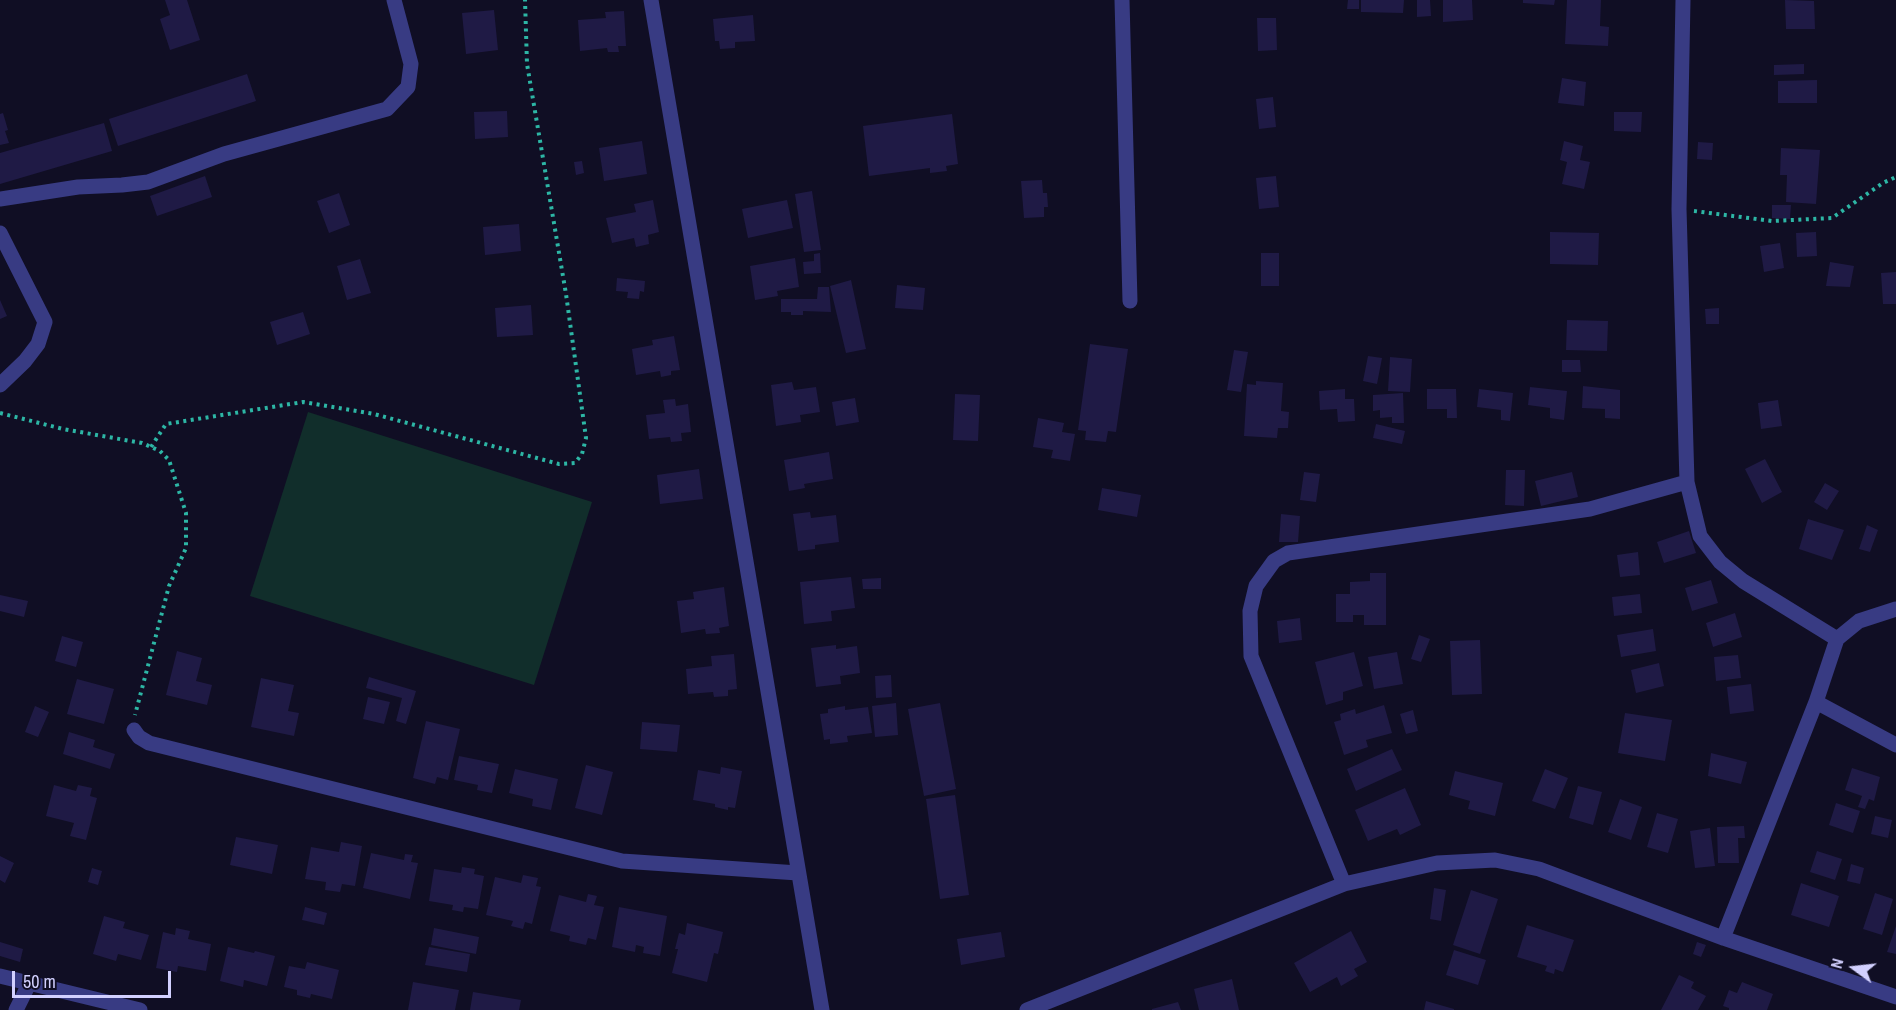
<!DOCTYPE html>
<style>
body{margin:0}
#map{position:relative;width:1896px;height:1010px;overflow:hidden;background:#100e24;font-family:"Archivo Narrow",sans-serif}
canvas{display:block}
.north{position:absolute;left:1824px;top:938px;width:60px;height:60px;-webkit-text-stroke:4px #100e24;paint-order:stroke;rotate:285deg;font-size:16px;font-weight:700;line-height:24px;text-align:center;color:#d2d0ff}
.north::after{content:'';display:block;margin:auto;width:21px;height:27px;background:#d2d0ff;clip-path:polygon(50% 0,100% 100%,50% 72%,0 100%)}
.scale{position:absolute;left:12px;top:971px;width:159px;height:27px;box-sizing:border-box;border:3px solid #d2d0ff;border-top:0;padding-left:8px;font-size:18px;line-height:21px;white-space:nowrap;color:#d2d0ff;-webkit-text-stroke:4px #100e24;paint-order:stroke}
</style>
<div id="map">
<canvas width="1896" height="1010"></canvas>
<div class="north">N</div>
<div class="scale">50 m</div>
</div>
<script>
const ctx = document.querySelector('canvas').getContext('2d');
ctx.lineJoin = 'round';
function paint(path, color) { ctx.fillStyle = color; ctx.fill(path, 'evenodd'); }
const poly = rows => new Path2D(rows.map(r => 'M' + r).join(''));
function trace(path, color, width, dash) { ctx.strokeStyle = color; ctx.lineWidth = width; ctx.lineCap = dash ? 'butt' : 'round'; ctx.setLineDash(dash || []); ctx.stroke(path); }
paint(poly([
 [308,412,592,502,534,685,250,596]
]), '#112e2b');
paint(poly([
 [165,0,187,0,200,40,170,50,160,19,170,15],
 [1348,0,1359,0,1359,9,1347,9],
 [1361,0,1404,0,1403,13,1361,12],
 [1417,0,1430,0,1431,16,1417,17],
 [1443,0,1472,0,1473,20,1443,22],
 [1523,0,1555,0,1554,5,1523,3],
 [1567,0,1601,0,1600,26,1609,27,1608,46,1565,44],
 [1785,0,1814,1,1815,29,1786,29],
 [494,10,498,50,466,54,462,13],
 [624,11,626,46,618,46,619,52,608,52,607,48,580,51,578,20,606,18,605,12],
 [753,15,755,41,735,42,735,48,720,49,719,41,715,41,713,19],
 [1257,18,1276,18,1277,50,1258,51],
 [1804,64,1804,74,1774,75,1774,65],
 [247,74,256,101,118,146,109,119],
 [1562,78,1586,82,1584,106,1558,103],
 [1817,80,1817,103,1778,103,1778,81],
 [1273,97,1276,127,1259,129,1256,99],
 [507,111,508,137,475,139,474,112],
 [1614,112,1642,112,1641,132,1614,131],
 [3,113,8,130,5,131,9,143,0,145,0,114],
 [952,114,958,164,946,166,947,171,930,173,930,168,869,176,863,126],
 [104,123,112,151,0,184,0,153],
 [642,141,647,174,604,181,599,148],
 [1564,141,1583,146,1580,160,1590,162,1584,189,1562,184,1567,162,1560,160],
 [1698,142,1713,143,1712,160,1697,159],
 [1781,148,1820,150,1816,204,1786,202,1787,175,1780,175],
 [582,161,584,173,576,175,574,162],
 [205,176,212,197,157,216,150,196],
 [1276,176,1279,207,1259,209,1256,178],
 [1042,180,1043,193,1047,193,1048,207,1044,207,1044,217,1024,218,1021,181],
 [812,191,821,250,804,252,795,194],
 [339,193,350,225,329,233,317,201],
 [653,200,659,232,648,235,649,244,636,247,634,238,612,243,606,218,636,212,634,204],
 [787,200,793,228,748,238,742,209],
 [1772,205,1791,205,1790,219,1772,218],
 [519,224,521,251,485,255,483,227],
 [1550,232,1599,233,1598,265,1550,264],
 [1816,232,1817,256,1797,257,1796,233],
 [1780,243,1784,268,1764,272,1760,246],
 [820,253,821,273,804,274,803,262,814,261,814,254],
 [1261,253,1279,253,1279,286,1261,286],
 [795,258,799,287,777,291,778,296,755,300,750,266],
 [360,259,371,293,347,300,337,266],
 [1830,262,1854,266,1850,287,1826,286],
 [1896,272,1896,304,1883,304,1881,273],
 [617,278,645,281,644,292,640,291,639,299,627,298,628,292,616,291],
 [851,280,866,349,846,353,830,286],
 [897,285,925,288,923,310,895,308],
 [818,287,829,287,831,312,803,311,803,315,791,315,791,312,781,312,781,299,817,299],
 [0,300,7,316,0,319],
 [531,305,533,335,497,337,495,308],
 [1719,308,1719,324,1706,324,1705,309],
 [303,312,310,334,277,345,270,322],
 [1567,320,1608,321,1607,351,1566,350],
 [674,336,680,370,671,371,671,375,661,377,660,371,636,375,632,349,653,345,652,340],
 [1090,344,1128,349,1116,432,1108,431,1106,442,1085,440,1086,431,1078,430],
 [1234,350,1248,352,1241,392,1227,390],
 [1368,356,1382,358,1377,384,1363,381],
 [1390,357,1412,359,1410,392,1388,391],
 [1562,360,1580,360,1581,372,1562,372],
 [1256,381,1283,383,1281,411,1289,412,1288,428,1278,428,1277,438,1244,436,1247,384,1256,385],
 [792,382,794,390,816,387,820,412,800,415,801,422,776,426,771,385],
 [1583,386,1620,390,1620,419,1605,418,1605,409,1582,408],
 [1530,387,1567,391,1564,420,1550,418,1550,408,1528,405],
 [1345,389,1345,399,1354,399,1355,421,1338,422,1337,409,1320,410,1319,391],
 [1427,389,1456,389,1457,418,1447,418,1447,409,1427,409],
 [1479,389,1513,393,1510,421,1501,420,1501,410,1477,407],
 [1403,393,1404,423,1392,423,1392,417,1380,418,1380,410,1373,411,1373,395],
 [955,394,980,395,978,441,953,440],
 [855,398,859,422,836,426,832,402],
 [675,399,676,406,688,404,691,432,681,433,682,441,671,442,670,437,649,439,646,415,665,413,663,400],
 [1778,400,1782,426,1761,429,1758,403],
 [1038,418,1064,423,1062,432,1075,434,1070,461,1051,458,1053,450,1033,447],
 [1376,424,1405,431,1402,444,1373,438],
 [829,452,833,479,804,484,805,488,789,491,784,460],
 [1765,459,1782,492,1762,503,1745,469],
 [699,469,703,499,660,504,657,475],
 [1506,470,1525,470,1524,506,1505,505],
 [1304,472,1320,474,1316,502,1300,500],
 [1572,472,1578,497,1541,506,1535,481],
 [1825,483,1839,491,1827,510,1814,502],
 [1102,488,1141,495,1137,517,1098,510],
 [810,512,811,518,836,515,839,542,815,545,815,549,798,551,793,514],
 [1281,514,1300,516,1298,542,1279,542],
 [1808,519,1844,530,1832,560,1799,549],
 [1867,525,1878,530,1870,552,1859,549],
 [1689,531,1696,553,1664,563,1657,542],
 [1638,552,1640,575,1620,577,1617,555],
 [1370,573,1386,573,1386,625,1364,625,1364,615,1353,615,1353,622,1336,622,1336,594,1350,594,1350,582,1370,581],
 [851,577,855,608,831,611,832,621,804,624,800,582],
 [881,578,881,589,863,589,862,579],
 [1711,580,1718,603,1692,611,1685,588],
 [724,587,729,626,719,628,720,633,706,634,705,629,681,633,677,601,694,599,693,592],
 [1640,594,1642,613,1614,616,1612,597],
 [0,595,28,601,24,617,0,611],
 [1735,613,1742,637,1713,647,1706,623],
 [1300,618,1302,640,1279,643,1277,621],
 [1653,629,1656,651,1621,657,1617,635],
 [1419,635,1430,639,1421,662,1411,659],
 [62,636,83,642,76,667,55,661],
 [1480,640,1482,694,1452,695,1450,641],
 [836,645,836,649,857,646,860,673,840,676,841,684,816,687,811,648],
 [177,651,202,658,196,681,212,685,207,705,166,695],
 [1354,652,1363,686,1343,692,1343,700,1326,705,1315,662],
 [1397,652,1403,684,1374,689,1368,657],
 [734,654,737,689,728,690,728,696,714,697,713,692,688,694,686,669,712,666,711,656],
 [1738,655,1741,678,1716,681,1714,657],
 [1659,663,1664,686,1636,693,1631,670],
 [891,675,892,697,876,698,875,676],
 [369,677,416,691,406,724,396,721,402,698,366,688],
 [261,678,294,685,288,711,299,713,294,736,251,727],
 [77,679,114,689,104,724,67,714],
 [1751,684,1754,711,1730,714,1727,687],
 [368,697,390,702,384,724,363,719],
 [896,703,898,735,875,737,872,706],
 [940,703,956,789,924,796,908,709],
 [1384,705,1392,733,1366,740,1368,747,1344,755,1334,722,1341,720,1340,714,1355,709,1356,714],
 [35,706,49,712,38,737,25,732],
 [845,706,845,710,868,707,872,733,847,736,848,742,830,744,830,739,824,740,820,714,828,713,828,709],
 [1413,710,1418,731,1406,734,1400,714],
 [1625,713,1672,720,1665,761,1618,753],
 [426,721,460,729,448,780,437,777,435,784,413,778],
 [642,722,680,725,677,752,640,749],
 [69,732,95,740,93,747,115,754,110,769,63,754],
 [1392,749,1402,770,1356,791,1347,769],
 [1711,753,1747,762,1741,784,1708,776],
 [459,756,499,764,492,793,477,790,478,785,454,780],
 [586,765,613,772,602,815,575,808],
 [721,767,742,771,735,808,728,807,728,810,715,807,715,804,693,800,698,770,720,774],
 [1852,768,1880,777,1874,801,1869,799,1865,809,1858,807,1862,796,1845,790],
 [515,769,558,779,551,810,532,806,533,799,509,793],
 [1545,769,1568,778,1555,809,1532,801],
 [1455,771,1503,783,1495,816,1468,809,1470,801,1449,795],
 [54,785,76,791,78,785,92,788,90,796,97,798,86,840,70,836,74,823,46,816],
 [1578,786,1602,792,1593,825,1569,818],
 [1405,788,1421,825,1400,835,1397,829,1368,841,1355,810],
 [955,795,969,895,940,899,926,799],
 [1620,799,1642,807,1631,840,1608,832],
 [1836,803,1860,811,1853,833,1829,825],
 [1657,813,1678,819,1668,853,1647,847],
 [1875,816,1892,820,1888,838,1871,834],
 [1744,826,1745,838,1738,838,1739,863,1718,863,1717,827],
 [1710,828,1715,866,1695,868,1690,831],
 [236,837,278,845,272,874,230,865],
 [341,842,362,846,355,886,342,884,340,892,325,890,326,882,305,879,311,847,339,852],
 [1817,851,1842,859,1835,880,1810,872],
 [371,853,404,860,405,854,413,855,411,862,418,863,410,899,363,888],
 [0,856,14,863,5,883,0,880],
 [1851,864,1864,868,1860,884,1847,881],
 [462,867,475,869,474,874,484,876,478,909,464,907,463,912,452,910,453,905,429,901,434,869,461,873],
 [92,868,102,871,98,885,88,882],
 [523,875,538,878,536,886,541,887,532,924,525,922,523,929,511,926,513,921,486,915,495,877,521,883],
 [1801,883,1839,896,1829,927,1791,915],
 [1434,888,1446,890,1441,921,1430,919],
 [1471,890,1498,899,1480,954,1453,945],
 [1875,893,1893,899,1882,935,1863,929],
 [588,894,597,896,594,905,604,907,596,940,588,938,586,945,569,941,570,936,550,931,559,895,586,902],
 [305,907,327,913,324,925,302,920],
 [619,907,667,916,660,956,643,953,644,947,636,945,635,952,612,947],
 [104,916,125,922,123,928,149,935,141,960,118,954,116,961,93,954],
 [687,923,723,932,718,954,714,953,707,982,672,973,678,949,675,949,679,933,685,935],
 [1527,925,1574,940,1563,972,1555,969,1554,974,1545,971,1547,966,1517,957],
 [1896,926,1896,954,1887,952],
 [176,928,190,931,188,939,211,944,206,971,178,966,177,972,156,968,163,932,175,935],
 [434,928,479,937,476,954,431,945],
 [1351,931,1367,962,1354,969,1358,976,1341,986,1337,977,1310,992,1294,963],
 [1001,932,1005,957,961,965,957,939],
 [0,942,23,949,20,962,0,956],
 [1697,942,1706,945,1701,957,1693,954],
 [228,947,254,953,255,951,275,956,267,986,244,980,243,987,220,981],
 [429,947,470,954,467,972,425,965],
 [1454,950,1486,960,1478,985,1446,975],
 [307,962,339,970,332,999,311,994,310,998,297,995,297,990,284,987,289,966,305,969],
 [1679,975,1694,982,1691,988,1706,996,1698,1010,1661,1010],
 [1232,979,1239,1010,1199,1010,1194,989],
 [413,982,459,990,455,1010,408,1010],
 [1742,982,1773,994,1767,1010,1729,1010,1729,1008,1723,1006,1729,990,1737,993],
 [473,992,521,1000,519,1010,470,1010],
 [1426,1001,1454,1009,1454,1010,1424,1010],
 [1178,1002,1181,1010,1152,1010,1152,1009]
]), '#1f1a45');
trace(poly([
 [1694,211,1772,221,1832,218,1883,183,1896,177],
 [0,413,63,429,142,443,160,451,169,460,186,513,186,548,169,586,135,715],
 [151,447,166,424,303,402,374,414,559,464,575,463,582,454,586,438,566,294,527,64,525,0]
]), '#2db6a5', 4, [3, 4.5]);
trace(poly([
 [651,0,822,1010],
 [1122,0,1130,301],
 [1683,0,1679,209,1687,482,1700,536,1720,562,1743,581,1837,639],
 [0,199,78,187,122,185,148,182,224,154,387,109,408,87,411,64,394,0],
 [0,233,45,322,38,344,25,361,0,385],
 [1816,702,1896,745],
 [134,730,139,737,149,743,622,861,798,873],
 [1344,884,1251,656,1250,611,1256,586,1274,561,1288,553,1590,509,1687,482],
 [1723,938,1816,702,1837,639,1859,621,1896,609],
 [0,976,140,1010],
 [16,1010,29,984],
 [1027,1010,1344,884,1437,863,1495,860,1539,869,1723,938,1896,997]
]), '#383b83', 15);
</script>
